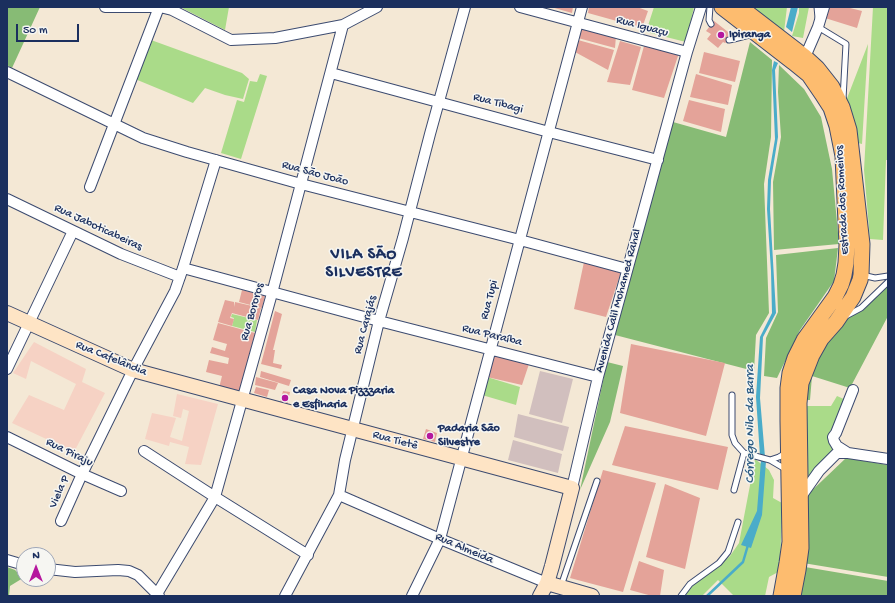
<!DOCTYPE html>
<meta charset="utf-8">
<style>
body{margin:0}
#map{position:relative;width:895px;height:603px;overflow:hidden;background:#f4e8d5;font-family:"Gochi Hand",sans-serif}
canvas{display:block}
.frame{position:absolute;inset:0;border:8px solid #1b2f5e;pointer-events:none}
.north{position:absolute;left:16px;top:547px;width:40px;height:40px;box-sizing:border-box;background:#f6f6f2;border:1px solid #9ea6b7;border-radius:50%;rotate:0deg;font-size:11px;font-weight:700;line-height:16px;text-align:center;color:#1b2f5e}
.north::after{content:'';display:block;margin:auto;width:14px;height:18px;background:#b5179e;clip-path:polygon(50% 0,100% 100%,50% 72%,0 100%)}
.scale{position:absolute;left:16px;top:24px;width:63px;height:18px;box-sizing:border-box;border:2px solid #1b2f5e;border-top:0;padding-left:5px;font-size:12px;line-height:14px;white-space:nowrap;color:#1b2f5e;-webkit-text-stroke:3px #f6f6f2;paint-order:stroke}
</style>
<div id="map">
<canvas width="895" height="603"></canvas>
<div class="frame"></div>
<div class="north">N</div>
<div class="scale">50 m</div>
</div>
<script>
const ctx = document.querySelector('canvas').getContext('2d');
ctx.lineJoin = 'round';
function paint(path, color) { ctx.fillStyle = color; ctx.fill(path, 'evenodd'); }
const poly = rows => new Path2D(rows.map(r => 'M' + r).join(''));
function trace(path, color, width, dash) { ctx.strokeStyle = color; ctx.lineWidth = width; ctx.lineCap = dash ? 'butt' : 'round'; ctx.setLineDash(dash || []); ctx.stroke(path); }
function write(font, color, halo, rows, align = 'center') {
  ctx.font = font + ' "Gochi Hand",sans-serif'; ctx.lineWidth = 3; ctx.setLineDash([]); ctx.textBaseline = 'middle'; ctx.strokeStyle = halo; ctx.fillStyle = color; for (const [text, x, y, turn = 0] of rows) {
    ctx.save(); ctx.translate(x, y); ctx.rotate((+turn || 0) * Math.PI / 180); ctx.textAlign = isNaN(turn) ? turn : align; if (halo) ctx.strokeText(text, 0, 0); ctx.fillText(text, 0, 0); ctx.restore();
  }
}
paint(poly([
 [34,342,86,369,82,382,105,393,74,452,12,423,29,395,64,410,76,384,31,361,26,379,13,373],
 [177,394,218,404,201,465,185,464,189,447,170,442,169,446,145,439,152,413,176,418,170,437,182,441,189,411,183,409,181,418,173,416]
]), '#f6d2c4');
paint(poly([
 [540,371,573,379,562,423,529,414],
 [518,414,569,427,563,451,514,437],
 [513,440,562,454,558,473,508,460]
]), '#d1bfbe');
paint(poly([
 [180,7,229,7,225,30],
 [654,7,694,7,686,42,646,32],
 [748,7,787,7,784,32],
 [799,7,809,7,803,38,792,36,799,13],
 [873,7,888,7,888,160,886,160,883,240,870,239,864,170],
 [151,40,242,73,249,79,243,99,225,95,205,88,193,103,135,79],
 [868,44,862,144,854,142,846,101],
 [260,74,267,76,241,159,221,153,237,100,244,102,250,81,257,82],
 [232,314,257,320,255,332,232,326,234,318,231,317],
 [487,377,520,387,516,405,482,395],
 [837,396,846,400,833,431,829,434,834,451,803,487,804,406,831,406],
 [755,459,769,470,774,480,773,498,782,503,780,571,769,577,765,596,734,596,718,580,702,596,685,596,691,587,730,556,739,543]
]), '#aadb89');
paint(poly([
 [7,7,40,7,12,68,7,65],
 [750,42,772,60,771,137,764,184,769,313,756,335,754,371,615,335,673,122,726,137],
 [779,65,804,89,821,117,832,169,839,244,774,250,773,182,781,137,778,92],
 [838,248,834,281,800,330,777,378,764,376,766,338,778,312,776,255],
 [888,286,888,316,850,388,812,376,810,400,802,400,804,383,839,323,861,311],
 [607,362,623,366,610,422,580,490],
 [846,458,888,465,888,577,803,563,803,499],
 [7,567,15,570,23,578,10,586,9,596,7,596],
 [805,567,888,581,888,596,799,596]
]), '#87bb75');
paint(poly([
 [791,7,798,7,792,32,786,27],
 [774,61,778,63,775,70,778,137,771,180,770,209,776,313,763,337,760,398,765,457,760,456,756,397,760,337,772,313,771,271,767,209,768,180,775,139,772,70],
 [761,460,766,461,762,515,751,548,741,545,757,511]
]), '#4aacc9');
trace(poly([
 [707,596,743,562,748,545]
]), '#4aacc9', 2.5);
paint(poly([
 [551,7,573,7,572,13],
 [589,7,637,7,648,11,642,28,588,13],
 [828,7,846,7,862,11,857,28,825,18],
 [714,21,732,35,729,40,725,43,723,42,718,48,707,39,711,34,706,31],
 [581,26,616,36,615,48,578,38],
 [578,40,614,50,608,70,575,52],
 [620,41,641,47,630,85,607,82],
 [644,46,679,53,664,98,632,90],
 [704,52,740,61,735,82,699,73],
 [696,74,732,85,728,105,690,97],
 [689,100,725,109,721,132,683,121],
 [584,262,621,272,606,317,574,309],
 [242,290,265,296,262,308,239,302],
 [225,300,234,302,234,307,235,302,261,308,258,320,232,313,230,318,234,319,232,326,218,322],
 [275,311,282,314,273,350,275,350,273,363,282,365,281,369,261,364],
 [218,323,255,333,239,393,219,388,222,376,206,372,209,360,228,364,229,358,210,353,212,347,225,351,227,344,213,340],
 [631,344,725,363,706,436,620,413],
 [502,356,529,364,522,385,487,377,493,357],
 [261,371,291,380,289,386,260,377],
 [256,377,278,383,275,390,255,385],
 [256,387,269,390,267,397,254,393],
 [283,391,290,392,287,405,280,403],
 [625,426,728,447,718,490,612,465],
 [426,429,437,433,435,442,423,439],
 [603,470,656,483,623,592,570,578],
 [665,484,700,498,685,569,646,557],
 [639,561,664,570,660,596,652,596,630,590]
]), '#e4a399');
const lane = poly([
 [710,7,709,20,711,24],
 [817,7,818,18],
 [818,26,818,27,846,44,843,99],
 [729,40,734,39,753,34],
 [862,275,875,278,888,276],
 [846,316,861,308,888,282],
 [732,395,732,435,735,443,744,453,734,490],
 [744,453,770,460,787,470],
 [770,460,779,457,786,453],
 [561,586,597,481],
 [681,596,690,584,719,563,728,552,738,522]
]);
const street = poly([
 [105,7,152,7],
 [160,7,172,10,231,40,275,38,343,25,377,7],
 [520,7,687,52],
 [805,57,818,27,824,7],
 [7,72,143,138,187,152,301,184,520,240,627,269],
 [331,73,549,132,658,160],
 [90,187,159,7],
 [7,199,121,254,180,277],
 [183,268,379,321,598,377],
 [7,369,73,231],
 [853,390,836,433,833,437,834,441,837,446,848,453,888,459],
 [7,437,82,474,121,491],
 [144,451,215,497,308,555],
 [572,488,598,377,687,52,701,7],
 [339,495,440,539,547,583],
 [800,498,819,471,837,453,848,453],
 [61,521,82,474,133,370,175,291,183,268,216,160],
 [7,560,24,565],
 [48,569,75,572,118,570,129,571,138,575,159,596],
 [157,594,215,497,271,297,343,25],
 [285,596,339,495,345,460,379,321,403,238,430,134,465,7],
 [412,596,440,539,582,7]
]);
const secondary = poly([
 [7,313,133,370,572,488,552,566,547,583,540,596],
 [547,583,592,596]
]);
const primary = poly([
 [722,7,793,62,809,75,822,94,831,108,837,126,843,156,847,245,846,263,844,275,841,285,835,297,804,340,795,358,790,373,788,388,788,421,790,542,787,563,781,596],
 [740,7,805,57,817,68,832,87,842,107,849,130,862,244,861,275,860,280,853,297,836,322,821,339,812,355,801,383,799,403,801,548,798,570,793,596]
]);
trace(lane, '#3c4b70', 7);
trace(street, '#3c4b70', 12);
trace(secondary, '#3c4b70', 16);
trace(primary, '#3c4b70', 17);
trace(lane, '#fff', 5);
trace(street, '#fff', 10);
trace(secondary, '#fee4c5', 14);
trace(primary, '#fdbc6f', 15);
for (const [x, y, r, color] of [
 [721,35,4,"#b5179e"],
 [285,398,4,"#b5179e"],
 [430,436,4,"#b5179e"]
]) { const dot = new Path2D(); dot.arc(x, y, r, 0, 2 * Math.PI); ctx.fillStyle = color; ctx.fill(dot); trace(dot, '#f6f6f2', 1.5); }
write('12px', '#1b2f5e', '#f6f6f2', [
 ["Rua Iguaçu",642,27,15],
 ["Rua Tibagi",498,104,15],
 ["Rua São João",315,174,15],
 ["Estrada dos Romeiros",843,200,-93],
 ["Rua Jaboticabeiras",98,228,25],
 ["Rua Tupi",490,300,-75],
 ["Avenida Calil Mohamed Rahal",619,301,-75],
 ["Rua Bororos",253,312,-74],
 ["Rua Carajás",366,325,-75],
 ["Rua Paraíba",492,336,14],
 ["Rua Cafelândia",111,359,22],
 ["Rua Tietê",395,441,15],
 ["Rua Piraju",69,453,26],
 ["Viela P",60,492,-66],
 ["Rua Almeida",464,549,23]
]);
write('bold 12px', '#1b2f5e', '#f6f6f2', [
 ["Ipiranga",729,35],
 ["Casa Nova Pizzzaria",293,391],
 ["e Esfiharia",293,405],
 ["Padaria São",438,429],
 ["Silvestre",438,443]
], 'left');
write('italic 13px', '#2b5b83', '#f6f6f2', [
 ["Córrego Nilo da Barra",751,424,-90]
]);
ctx.letterSpacing = '1px';
write('bold 16px', '#1b2f5e', '#f6f6f2', [
 ["VILA SÃO",364,256],
 ["SILVESTRE",364,274]
]);
ctx.letterSpacing = '0px';
</script>
